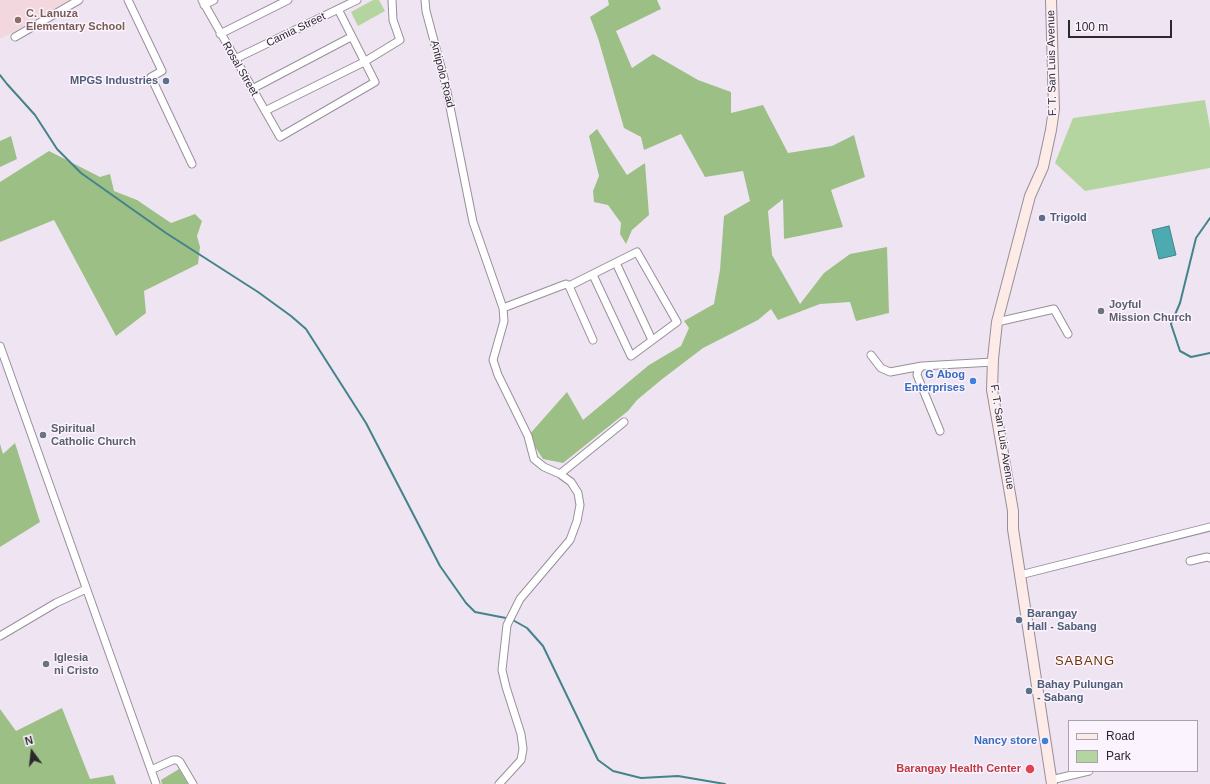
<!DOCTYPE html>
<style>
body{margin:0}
#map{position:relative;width:1210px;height:784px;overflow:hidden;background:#efe5f2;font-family:Arial,sans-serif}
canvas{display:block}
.legend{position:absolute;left:1068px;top:720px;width:130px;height:52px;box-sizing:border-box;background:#fbf3fe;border:1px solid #a8a2aa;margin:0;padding:5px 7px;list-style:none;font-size:12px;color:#2c292d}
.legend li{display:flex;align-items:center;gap:8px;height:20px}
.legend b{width:20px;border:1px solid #a8a2aa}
.north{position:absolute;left:12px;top:732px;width:40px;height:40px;-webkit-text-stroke:3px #fbf3fe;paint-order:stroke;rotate:345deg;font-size:11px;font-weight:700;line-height:16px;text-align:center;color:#2c292d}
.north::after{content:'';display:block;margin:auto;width:14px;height:18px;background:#2c292d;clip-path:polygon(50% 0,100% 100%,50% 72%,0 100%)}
.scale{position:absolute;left:1068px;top:20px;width:104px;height:18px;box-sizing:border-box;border:2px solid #2c292d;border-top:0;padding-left:5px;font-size:12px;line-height:14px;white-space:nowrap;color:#2c292d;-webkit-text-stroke:3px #fbf3fe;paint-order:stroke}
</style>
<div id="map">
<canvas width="1210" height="784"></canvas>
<ul class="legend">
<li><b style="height:5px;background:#fcebe6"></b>Road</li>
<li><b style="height:11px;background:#b4d59f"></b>Park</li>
</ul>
<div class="north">N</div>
<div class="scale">100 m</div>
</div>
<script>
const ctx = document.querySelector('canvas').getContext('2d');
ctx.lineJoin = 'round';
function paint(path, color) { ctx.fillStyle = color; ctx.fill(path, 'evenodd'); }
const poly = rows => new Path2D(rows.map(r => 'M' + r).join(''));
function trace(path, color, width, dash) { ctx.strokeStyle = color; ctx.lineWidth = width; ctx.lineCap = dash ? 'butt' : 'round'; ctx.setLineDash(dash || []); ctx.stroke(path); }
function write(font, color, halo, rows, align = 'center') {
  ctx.font = font + ' Arial,sans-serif'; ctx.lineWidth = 3; ctx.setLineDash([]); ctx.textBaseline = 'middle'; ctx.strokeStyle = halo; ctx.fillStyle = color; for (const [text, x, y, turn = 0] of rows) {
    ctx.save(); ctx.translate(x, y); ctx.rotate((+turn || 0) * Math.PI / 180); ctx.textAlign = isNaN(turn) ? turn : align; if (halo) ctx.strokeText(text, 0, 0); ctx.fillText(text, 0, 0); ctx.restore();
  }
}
paint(poly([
 [0,0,73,0,0,39]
]), '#f2d8de');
paint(poly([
 [373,0,379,0,385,11,358,26,351,12],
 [1205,100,1210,128,1210,168,1085,191,1055,163,1073,118]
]), '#b4d59f');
paint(poly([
 [608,0,657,0,661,9,616,31,632,68,653,54,698,80,731,92,731,113,763,105,788,153,832,146,854,135,865,177,831,190,843,227,784,239,783,199,768,211,772,255,800,304,824,273,850,254,887,247,889,313,856,321,850,302,820,304,778,320,771,309,758,320,703,348,661,380,637,400,628,411,563,463,543,459,528,436,567,392,583,420,649,365,681,346,689,328,684,321,714,304,720,270,724,216,750,201,743,171,705,177,681,134,644,150,641,137,624,128,598,38,590,17,609,5],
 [597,129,627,175,645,163,649,215,632,230,626,244,620,234,621,223,608,205,594,202,593,191,599,176,589,136],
 [11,136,17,159,0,167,0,141],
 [49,151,100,177,110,174,114,191,137,200,171,223,195,214,202,221,197,236,200,247,198,264,144,291,146,313,116,336,54,220,0,242,0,182],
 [15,443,40,522,0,547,0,444,3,454],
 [62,708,90,779,113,775,116,784,0,784,0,709,16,731],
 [179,769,188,784,162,784,161,780]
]), '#9cbf86');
const water = poly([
 [1169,226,1176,255,1159,259,1152,230,1169,226]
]);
paint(water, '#4daab0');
trace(water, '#438389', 1);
trace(poly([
 [0,75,7,84,35,115,57,149,81,173,166,233,258,292,291,316,306,329,366,423,440,566,466,603,475,612,511,619,527,628,543,646,598,760,613,771,641,778,678,776,725,784],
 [1210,218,1196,238,1180,303,1171,324,1180,351,1191,357,1210,353]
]), '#438389', 2);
const street = poly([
 [128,0,162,71,151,77,192,164],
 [202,0,280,137,375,82,338,9],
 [425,0,426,11,445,82,473,222,503,308,504,321,493,360,498,375,528,436,534,459,544,467,560,474,571,482,578,493,580,505,577,521,570,540,520,599,507,625,502,670,506,687,521,734,523,749,521,760,511,771,499,784],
 [204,5,214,0],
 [220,34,288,0],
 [15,37,79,0],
 [235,59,357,0],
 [252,89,351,37],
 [265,111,364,62,400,40,393,20,392,0],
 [616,263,652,340],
 [569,286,637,252,677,322,631,356,593,275],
 [503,308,566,284,569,286,593,340],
 [997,322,1054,309,1068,334],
 [0,346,156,784],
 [871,355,881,368,890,372,922,366],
 [940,431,917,375,918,370,922,366,993,362],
 [560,474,624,422],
 [1190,561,1207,557,1210,558],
 [1020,575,1210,527],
 [0,636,56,603,86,589],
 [151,770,173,760,177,760,180,762,193,784],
 [1051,780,1089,771]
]);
const secondary = poly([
 [1051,0,1054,109,1051,130,1043,167,1030,196,997,322,993,359,992,390,1013,511,1013,529,1052,784]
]);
trace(street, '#988f9b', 9);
trace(secondary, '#988f9b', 12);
trace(street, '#fff', 7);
trace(secondary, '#fcebe6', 10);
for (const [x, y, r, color] of [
 [18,20,4,"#8d6e63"],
 [166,81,4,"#5c6f8a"],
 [1042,218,4,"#5c6f8a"],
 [1101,311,4,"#6b7280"],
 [973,381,4,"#3f7fe0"],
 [43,435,4,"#6b7280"],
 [1019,620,4,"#5c6f8a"],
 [46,664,4,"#6b7280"],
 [1029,691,4,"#5c6f8a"],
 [1045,741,4,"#3f7fe0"],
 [1030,769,5,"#e0444e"]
]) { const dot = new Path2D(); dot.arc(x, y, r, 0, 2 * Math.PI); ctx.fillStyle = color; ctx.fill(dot); trace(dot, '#fbf3fe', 1.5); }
write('bold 11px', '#785e54', '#fbf3fe', [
 ["C. Lanuza",26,14],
 ["Elementary School",26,27]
], 'left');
write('11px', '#2c292d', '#fbf3fe', [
 ["Camia Street",296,30,-26],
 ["F. T. San Luis Avenue",1052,63,-91],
 ["Rosal Street",240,69,60],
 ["Antipolo Road",442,74,76],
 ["F. T. San Luis Avenue",1002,437,81]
]);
write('bold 11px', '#4e5e75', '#fbf3fe', [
 ["MPGS Industries",158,81,"right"],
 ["Trigold",1050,218],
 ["Barangay",1027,614],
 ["Hall - Sabang",1027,627],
 ["Bahay Pulungan",1037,685],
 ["- Sabang",1037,698]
], 'left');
write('bold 11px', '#5b616d', '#fbf3fe', [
 ["Joyful",1109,305],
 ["Mission Church",1109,318],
 ["Spiritual",51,429],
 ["Catholic Church",51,442],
 ["Iglesia",54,658],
 ["ni Cristo",54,671]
], 'left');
write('bold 11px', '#366cbe', '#fbf3fe', [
 ["G Abog",965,375],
 ["Enterprises",965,388],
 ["Nancy store",1037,741]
], 'right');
write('bold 11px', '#be3a42', '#fbf3fe', [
 ["Barangay Health Center",1021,769]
], 'right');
ctx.letterSpacing = '1px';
write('13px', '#723606', '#fbf3fe', [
 ["SABANG",1085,661]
]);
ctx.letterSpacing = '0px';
</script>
